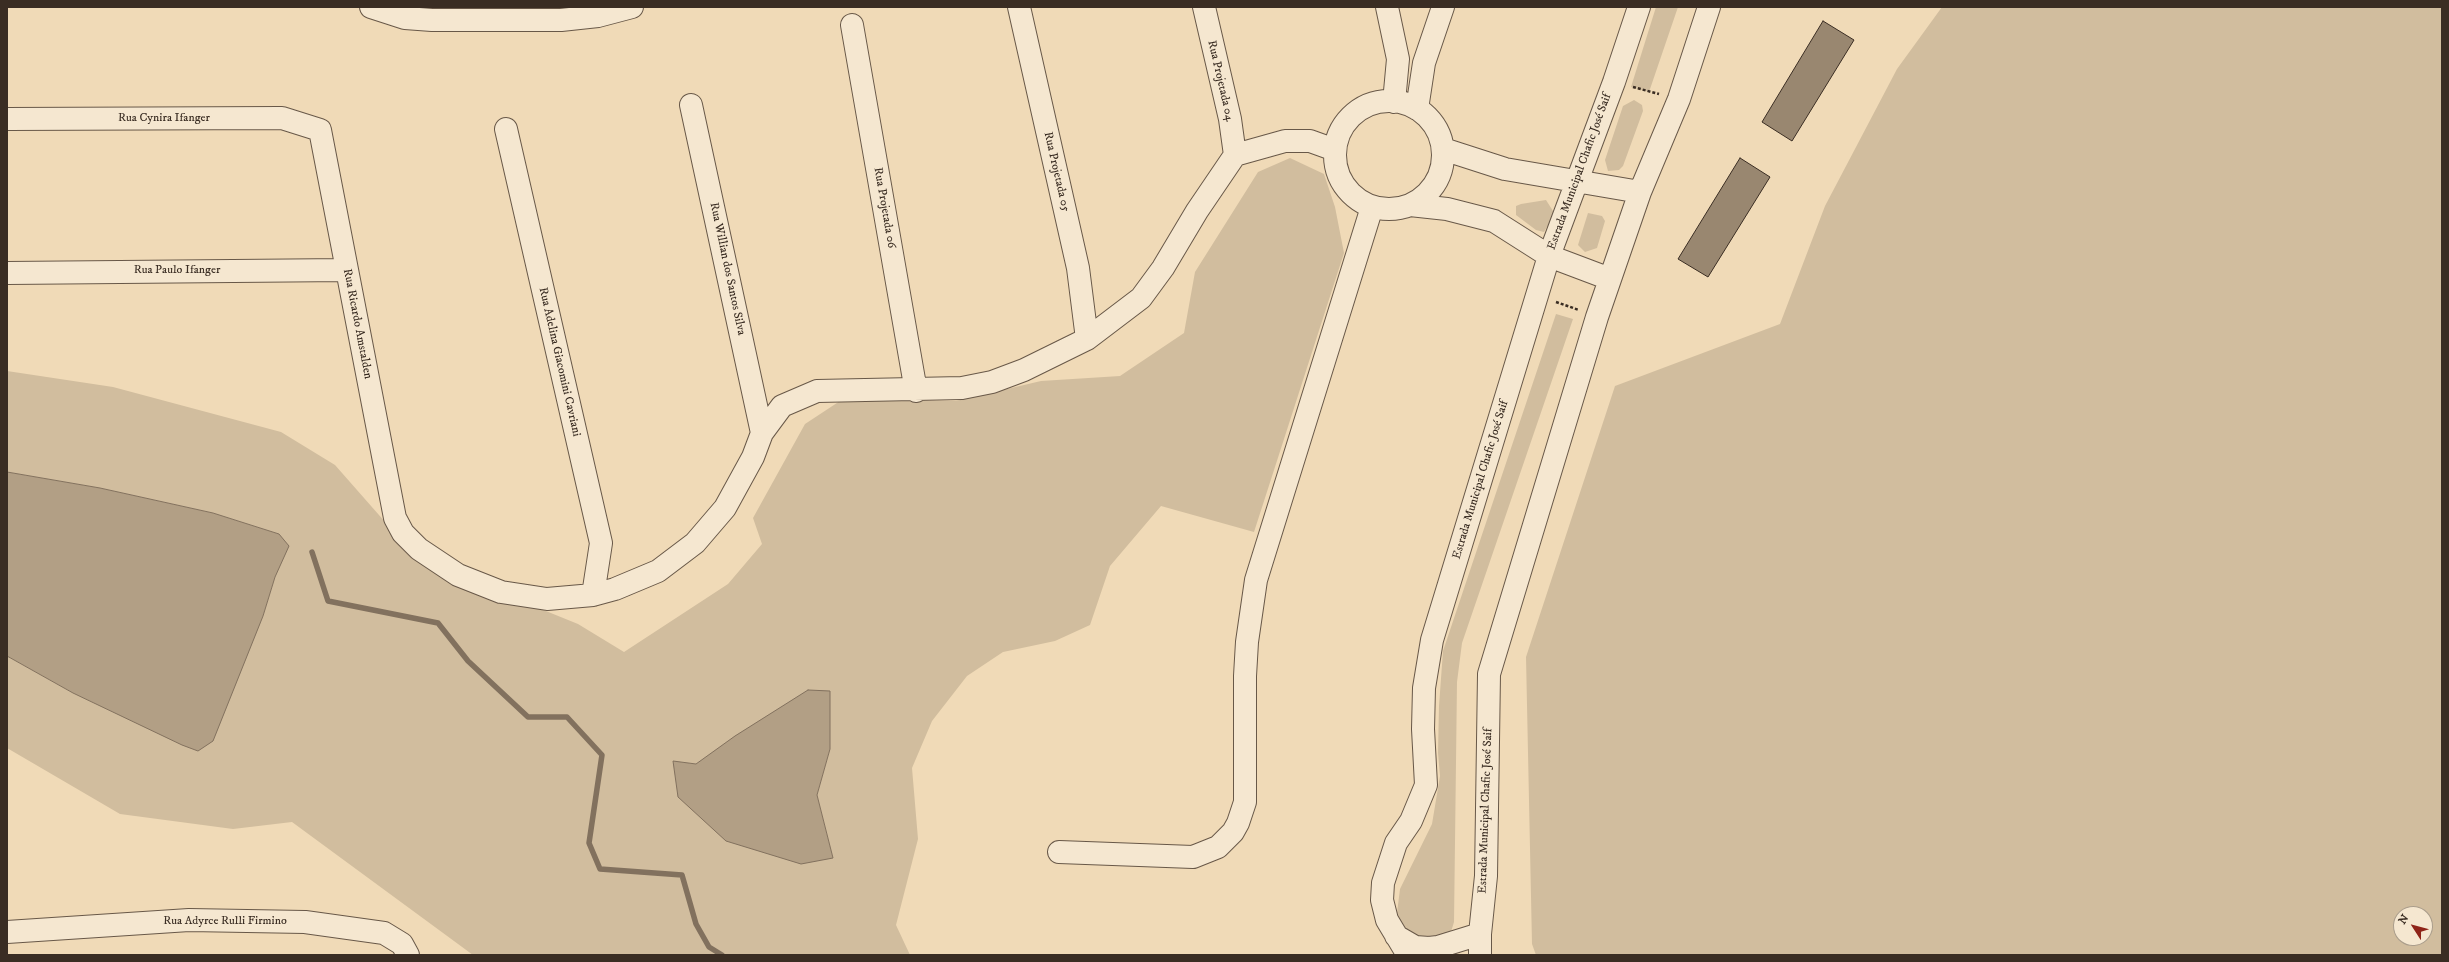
<!DOCTYPE html>
<meta charset="utf-8">
<style>
body{margin:0}
#map{position:relative;width:2449px;height:962px;overflow:hidden;background:#f0dab7;font-family:"IM FELL DW Pica",serif}
canvas{display:block}
.frame{position:absolute;inset:0;border:8px solid #3a2d23;pointer-events:none}
.north{position:absolute;left:2393px;top:906px;width:40px;height:40px;box-sizing:border-box;background:#f5e7d0;border:1px solid #aa9d8b;border-radius:50%;rotate:306deg;font-size:11px;font-weight:700;line-height:16px;text-align:center;color:#3a2d23}
.north::after{content:'';display:block;margin:auto;width:14px;height:18px;background:#8f2418;clip-path:polygon(50% 0,100% 100%,50% 72%,0 100%)}
</style>
<div id="map">
<canvas width="2449" height="962"></canvas>
<div class="frame"></div>
<div class="north">N</div>
</div>
<script>
const ctx = document.querySelector('canvas').getContext('2d');
ctx.lineJoin = 'round';
function paint(path, color) { ctx.fillStyle = color; ctx.fill(path, 'evenodd'); }
const poly = rows => new Path2D(rows.map(r => 'M' + r).join(''));
function trace(path, color, width, dash) { ctx.strokeStyle = color; ctx.lineWidth = width; ctx.lineCap = dash ? 'butt' : 'round'; ctx.setLineDash(dash || []); ctx.stroke(path); }
function write(font, color, halo, rows, align = 'center') {
  ctx.font = font + ' "IM FELL DW Pica",serif'; ctx.lineWidth = 3.5; ctx.setLineDash([]); ctx.textBaseline = 'middle'; ctx.strokeStyle = halo; ctx.fillStyle = color; for (const [text, x, y, turn = 0] of rows) {
    ctx.save(); ctx.translate(x, y); ctx.rotate((+turn || 0) * Math.PI / 180); ctx.textAlign = isNaN(turn) ? turn : align; if (halo) ctx.strokeText(text, 0, 0); ctx.fillText(text, 0, 0); ctx.restore();
  }
}
paint(poly([
 [1656,7,1678,7,1649,92,1631,87],
 [1942,7,2442,7,2442,955,1536,955,1532,944,1526,657,1615,386,1780,324,1825,206,1897,69],
 [2401,914,2425,914,2425,938,2401,938],
 [1634,100,1642,105,1643,111,1623,166,1619,170,1608,171,1605,160,1623,106],
 [1290,158,1324,174,1335,207,1344,253,1254,532,1161,506,1110,566,1090,625,1055,641,1003,652,967,676,932,721,912,768,918,839,896,925,910,955,473,955,292,822,233,829,120,814,7,748,7,656,73,693,198,751,263,616,275,577,279,534,213,513,100,488,7,472,7,371,113,387,281,432,335,465,386,523,536,607,578,624,624,652,728,584,762,544,753,518,805,424,843,399,956,401,1041,381,1120,376,1184,333,1195,272,1258,172],
 [830,749,817,795,833,858,673,762,696,764],
 [1546,200,1553,211,1553,217,1544,232,1536,230,1516,215,1516,206,1521,204],
 [1588,213,1602,216,1605,221,1597,248,1585,252,1578,245],
 [1556,314,1573,319,1462,643,1457,682,1454,922,1450,935,1439,940,1405,934,1397,913,1400,889,1432,824,1440,776,1438,753,1439,706,1443,651]
]), '#d1bd9e');
const water = poly([
 [7,472,100,488,213,513,279,534,289,546,275,577,263,616,213,741,198,751,182,745,73,693,7,656,7,472],
 [808,690,830,691,830,749,817,795,833,858,801,864,726,841,678,797,673,761,696,764,735,736,808,690]
]);
paint(water, '#b29f85');
trace(water, '#82715e', 1);
trace(poly([
 [312,552,328,601,438,623,468,661,528,717,567,717,602,755,589,843,600,869,682,875,696,924,709,947,722,955]
]), '#82715e', 5.5);
const building = poly([
 [1823,21,1854,40,1792,141,1762,122,1823,21],
 [1740,158,1770,177,1708,277,1678,259,1740,158]
]);
paint(building, '#998770');
trace(building, '#3a2d23', 1);
const minor = poly([
 [371,7,405,18,432,20,561,20,598,16,632,7],
 [1019,7,1078,268,1087,339],
 [1204,7,1230,119,1235,155],
 [1387,7,1398,59,1394,102],
 [852,25,916,391],
 '1335 155a54 54 0 1 1 108 0a54 54 0 1 1-108 0Z',
 [691,105,762,433],
 [1417,109,1424,63,1443,7],
 [7,119,282,118,320,130,395,518,403,533,419,549,458,575,501,592,547,599,593,595,615,589,658,571,695,543,725,508,753,457,762,433,782,406,817,391,962,388,992,382,1024,370,1087,339,1141,298,1163,268,1197,211,1235,155,1285,141,1310,141,1335,150],
 [506,129,601,543,593,595],
 [1443,149,1505,169,1640,192],
 [1410,205,1447,209,1494,221,1549,256,1610,279],
 [7,273,346,270],
 [1059,852,1193,857,1218,847,1233,832,1238,823,1245,802,1245,676,1247,642,1256,580,1372,207],
 [7,932,189,920,305,922,384,933,402,944,408,955],
 [1396,936,1415,947,1429,948,1438,947,1480,934],
 [1408,955,1387,920,1382,900,1383,883,1396,843,1411,821,1426,785,1423,729,1424,688,1432,640,1549,256,1614,82,1639,7],
 [1480,955,1480,934,1486,876,1489,674,1597,317,1640,192,1679,99,1709,7]
]);
trace(minor, '#685848', 24);
trace(poly([
 [1633,87,1659,94],
 [1556,302,1579,310]
]), '#3a2d23', 2.5, [3, 2]);
trace(minor, '#f5e7d0', 22);
write('12px', '#3a2d23', '#f5e7d0', [
 ["Rua Projetada 04",1220,81,77],
 ["Rua Cynira Ifanger",164,119],
 ["Rua Projetada 05",1056,172,77],
 ["Estrada Municipal Chafic José Saif",1580,172,-70],
 ["Rua Projetada 06",884,208,80],
 ["Rua Willian dos Santos Silva",727,269,78],
 ["Rua Paulo Ifanger",177,271],
 ["Rua Ricardo Amstalden",357,324,79],
 ["Rua Adelina Giacomini Cavriani",559,362,77],
 ["Estrada Municipal Chafic José Saif",1481,480,-73],
 ["Estrada Municipal Chafic José Saif",1486,811,-88],
 ["Rua Adyrce Rulli Firmino",225,922]
]);
</script>
